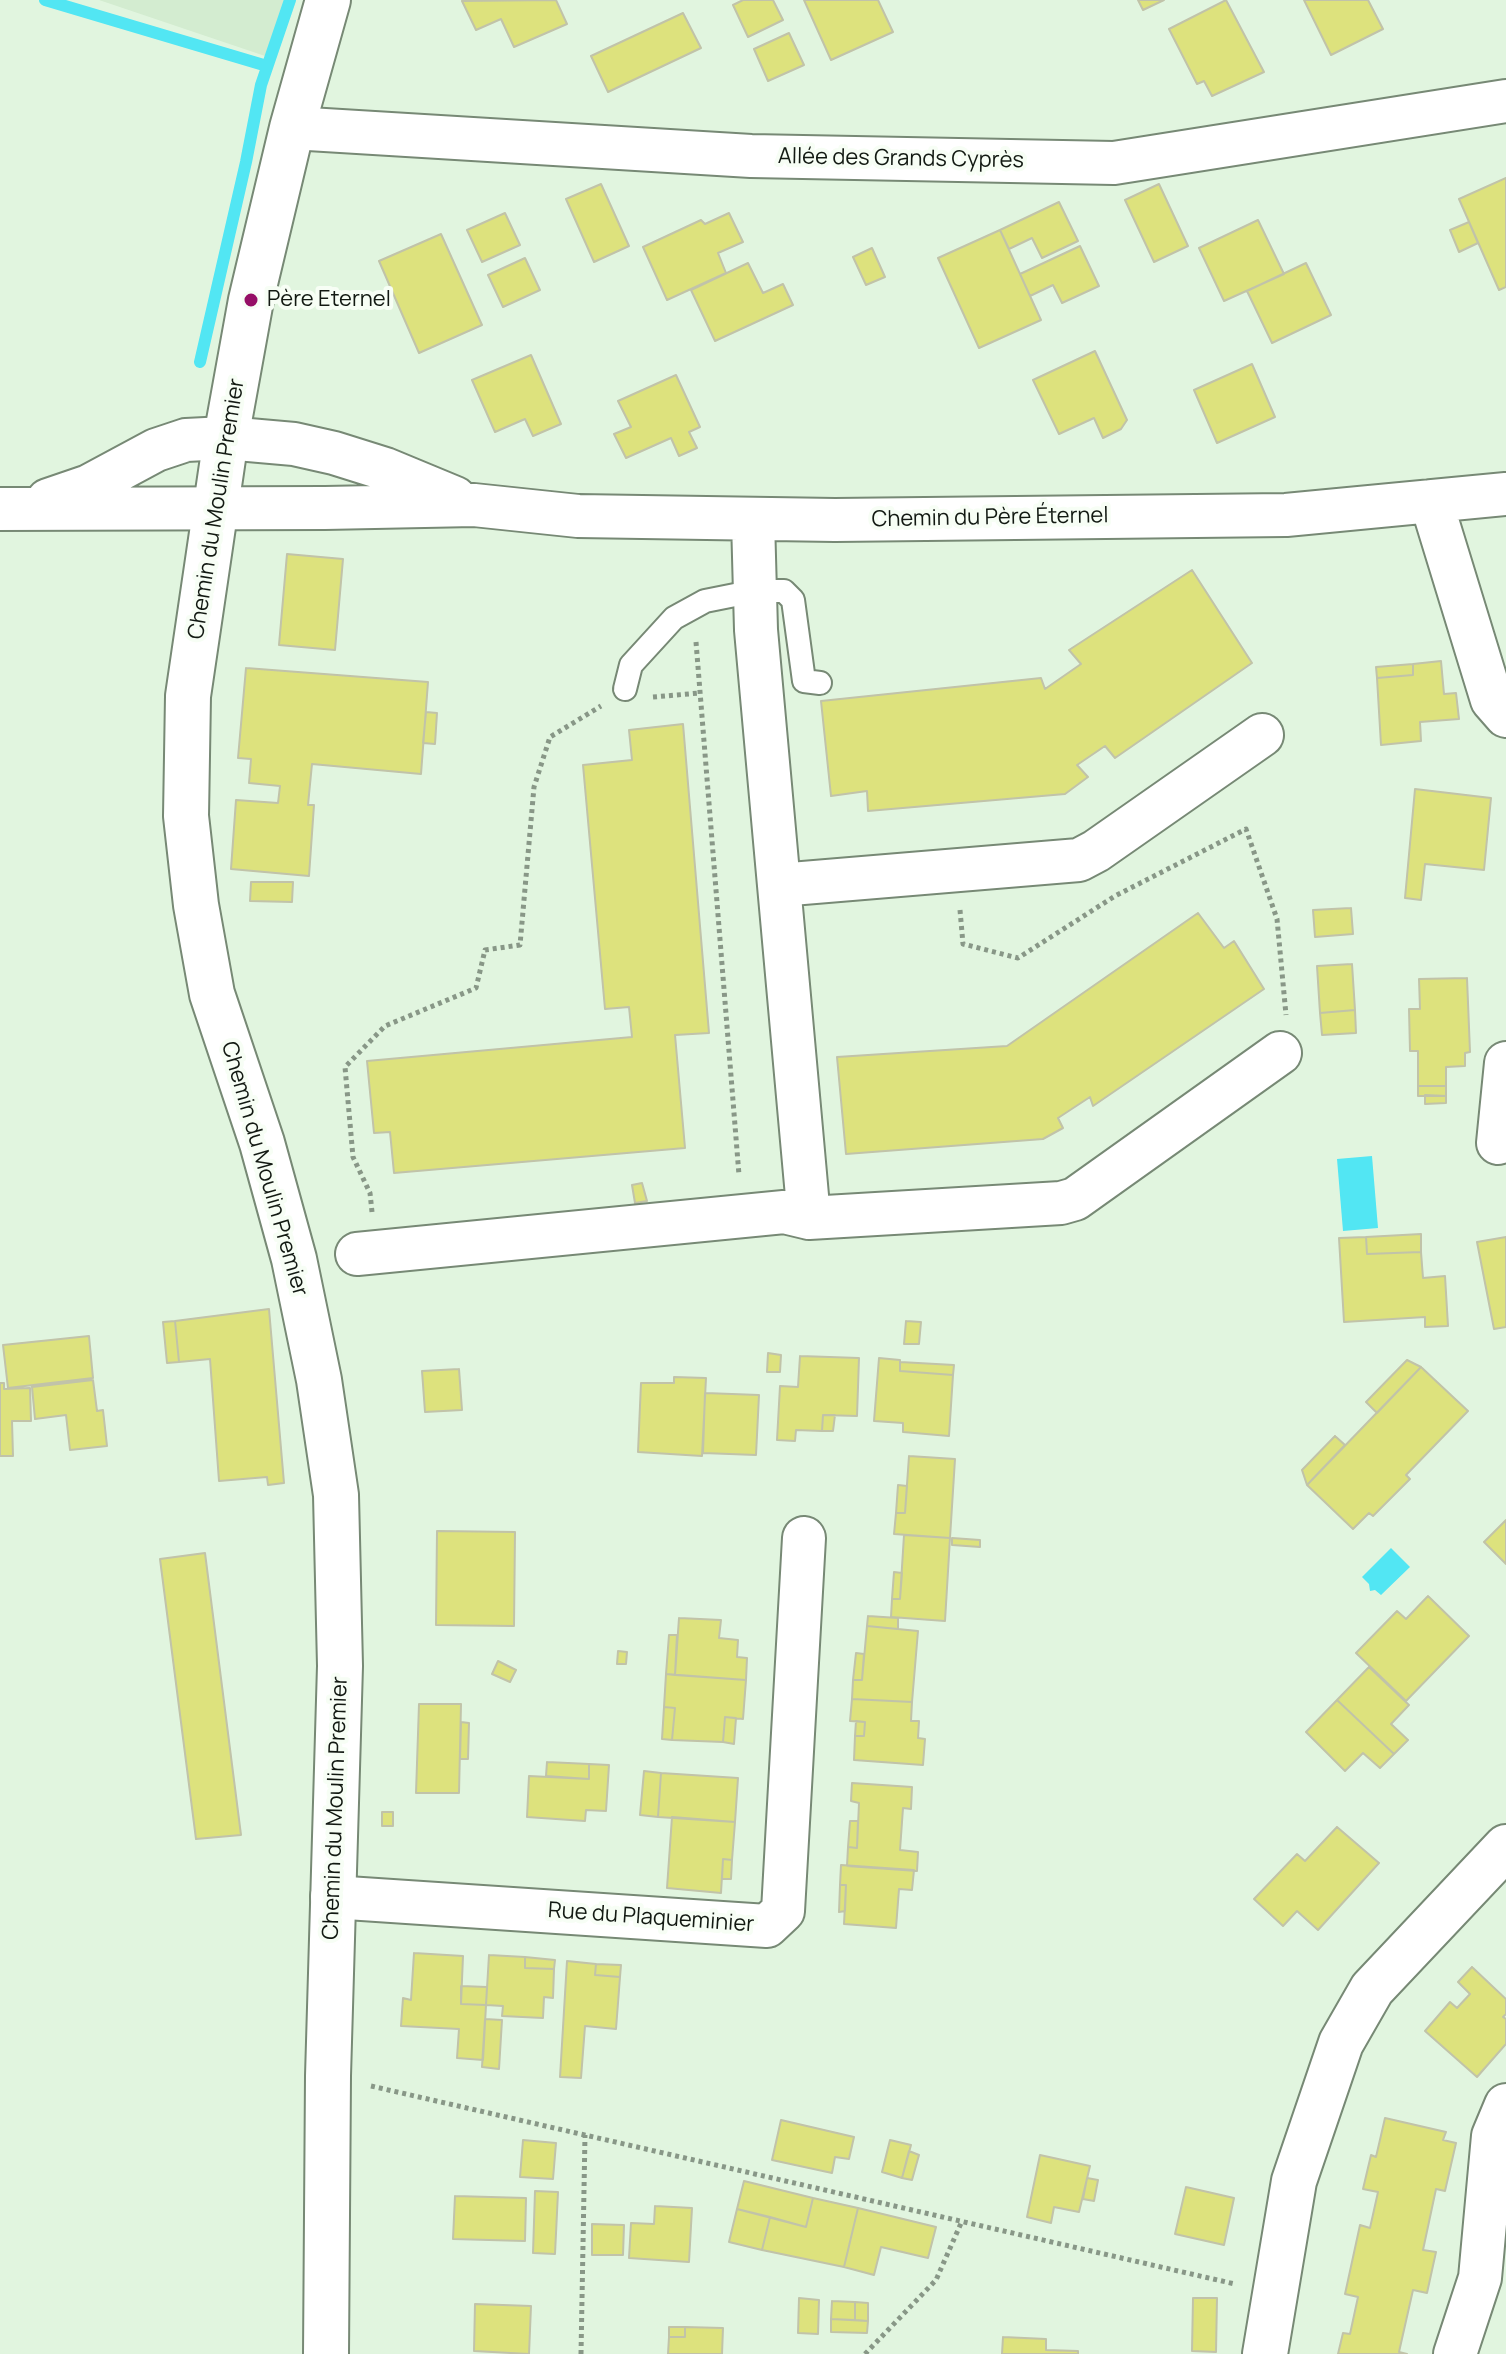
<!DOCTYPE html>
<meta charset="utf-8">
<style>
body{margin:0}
canvas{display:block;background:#e1f5df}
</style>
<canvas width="1506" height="2354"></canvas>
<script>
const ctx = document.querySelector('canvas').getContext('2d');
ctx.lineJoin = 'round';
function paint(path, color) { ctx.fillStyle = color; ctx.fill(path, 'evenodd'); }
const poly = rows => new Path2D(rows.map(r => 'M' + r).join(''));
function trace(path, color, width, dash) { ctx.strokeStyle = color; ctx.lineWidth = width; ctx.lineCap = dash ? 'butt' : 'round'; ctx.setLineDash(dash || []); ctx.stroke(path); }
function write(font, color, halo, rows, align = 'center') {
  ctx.font = font + ' Manrope,sans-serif'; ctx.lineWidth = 8; ctx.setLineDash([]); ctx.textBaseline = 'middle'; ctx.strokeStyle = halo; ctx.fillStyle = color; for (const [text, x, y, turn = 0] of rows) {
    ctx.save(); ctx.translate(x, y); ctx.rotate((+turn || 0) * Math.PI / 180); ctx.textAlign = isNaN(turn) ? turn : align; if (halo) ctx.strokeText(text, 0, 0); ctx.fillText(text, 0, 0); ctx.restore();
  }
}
paint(poly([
 [99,0,285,0,265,56]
]), '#d3ecd0');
paint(poly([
 [1372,1156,1378,1228,1343,1231,1337,1159],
 [1391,1548,1410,1567,1381,1595,1375,1590,1370,1591,1369,1584,1362,1577]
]), '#52e6f3');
trace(poly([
 [45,0,267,66],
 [200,362,246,162,261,85,290,0]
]), '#52e6f3', 12);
const building = poly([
 [556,0,567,24,514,47,501,19,476,30,462,1,556,0],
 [743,0,773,0,783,20,748,37,733,5,743,0],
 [804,0,878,0,893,32,831,60,804,0],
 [1138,0,1164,0,1143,10,1138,0],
 [1226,0,1264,72,1212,96,1204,81,1197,84,1169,29,1226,0],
 [1304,0,1368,0,1383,29,1331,55,1304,0],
 [683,13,701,48,608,92,591,56,683,13],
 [789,33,804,65,768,81,754,49,789,33],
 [1506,178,1506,287,1499,290,1459,199,1506,178],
 [601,184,629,246,594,262,566,199,601,184],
 [1159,184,1188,246,1154,262,1125,200,1159,184],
 [1059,202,1078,241,1042,258,1032,238,1009,249,1000,230,1059,202],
 [505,213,520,245,482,262,467,230,505,213],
 [729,213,743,242,718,253,726,273,667,300,643,247,701,220,705,224,729,213],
 [1258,220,1284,274,1224,301,1199,248,1258,220],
 [1469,222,1478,243,1459,252,1450,230,1469,222],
 [1000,230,1041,320,979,348,938,258,1000,230],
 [441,234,482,325,419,353,379,261,441,234],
 [1080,246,1099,286,1062,303,1053,285,1030,296,1020,274,1080,246],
 [872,248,885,277,866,285,853,257,872,248],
 [525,258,540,290,503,307,488,275,525,258],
 [748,263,763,293,783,284,793,305,715,341,691,290,748,263],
 [1306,263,1331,315,1272,343,1247,291,1306,263],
 [1095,351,1127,420,1121,429,1103,438,1094,418,1059,434,1033,380,1095,351],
 [531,355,561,424,533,436,525,419,495,432,472,380,531,355],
 [1252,364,1275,417,1217,443,1194,390,1252,364],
 [676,375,700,427,689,432,697,448,679,456,671,438,626,458,614,434,631,427,618,401,676,375],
 [287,554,343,559,335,650,279,645,287,554],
 [1192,570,1252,663,1115,758,1105,746,1077,765,1088,777,1065,794,868,811,867,791,831,796,821,701,1041,678,1045,689,1081,664,1069,650,1192,570],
 [1441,661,1444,694,1456,693,1459,719,1420,722,1421,741,1381,745,1377,678,1413,675,1413,664,1441,661],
 [1413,664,1413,675,1377,678,1376,667,1413,664],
 [246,668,428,682,421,774,312,764,308,805,314,805,309,876,231,869,236,800,278,803,280,786,249,783,251,759,238,758,246,668],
 [426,712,437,713,435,744,423,743,426,712],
 [683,724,709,1033,675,1035,685,1148,394,1173,390,1132,374,1133,367,1061,632,1037,629,1007,605,1009,583,765,632,760,629,730,683,724],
 [1415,789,1491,798,1484,870,1425,864,1421,900,1405,898,1415,789],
 [251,882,293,882,292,902,250,901,251,882],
 [1351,908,1353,934,1315,937,1313,910,1351,908],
 [1198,913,1224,948,1234,941,1264,989,1093,1106,1090,1097,1058,1118,1063,1128,1043,1139,846,1154,837,1057,1007,1046,1198,913],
 [1352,964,1355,1010,1320,1013,1317,966,1352,964],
 [1467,978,1470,1052,1465,1053,1465,1066,1446,1067,1446,1086,1418,1086,1418,1051,1410,1051,1409,1009,1420,1009,1419,979,1467,978],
 [1355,1010,1356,1033,1322,1035,1320,1013,1355,1010],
 [1418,1086,1446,1086,1446,1096,1418,1096,1418,1086],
 [1425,1095,1446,1096,1446,1103,1425,1104,1425,1095],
 [642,1183,647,1201,635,1203,632,1185,642,1183],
 [1421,1234,1421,1252,1367,1254,1366,1237,1421,1234],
 [1366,1237,1367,1254,1421,1252,1423,1278,1445,1276,1448,1326,1425,1327,1425,1317,1344,1322,1339,1238,1366,1237],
 [1506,1237,1506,1327,1494,1329,1477,1242,1506,1237],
 [269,1309,284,1483,268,1485,267,1477,219,1481,210,1359,179,1362,175,1321,269,1309],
 [175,1321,179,1362,167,1363,163,1322,175,1321],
 [906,1321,921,1322,919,1344,904,1344,906,1321],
 [89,1336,93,1378,8,1388,3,1345,89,1336],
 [768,1353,781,1355,780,1372,767,1372,768,1353],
 [800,1356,859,1358,857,1416,823,1415,822,1431,796,1430,795,1441,777,1440,780,1386,798,1387,800,1356],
 [879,1358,900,1360,900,1371,953,1375,949,1436,903,1432,903,1423,874,1421,879,1358],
 [1407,1360,1421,1367,1377,1413,1366,1402,1407,1360],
 [900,1362,954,1365,953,1375,900,1371,900,1362],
 [1421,1367,1468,1411,1406,1475,1410,1479,1373,1516,1369,1513,1353,1529,1307,1485,1421,1367],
 [459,1369,462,1410,425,1412,422,1371,459,1369],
 [674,1377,706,1378,702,1456,638,1452,641,1383,674,1383,674,1377],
 [93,1380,97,1411,103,1410,107,1446,70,1450,66,1415,35,1419,32,1387,93,1380],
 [0,1383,4,1383,4,1389,30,1388,31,1421,12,1421,13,1456,0,1456,0,1383],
 [705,1393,759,1395,756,1455,703,1453,705,1393],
 [823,1415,835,1415,833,1431,822,1431,823,1415],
 [1335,1436,1345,1445,1307,1485,1302,1470,1335,1436],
 [909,1456,955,1459,950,1538,894,1534,896,1513,905,1513,909,1456],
 [898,1485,907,1486,905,1513,896,1513,898,1485],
 [1506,1520,1506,1564,1484,1542,1506,1520],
 [437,1531,515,1532,514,1626,436,1625,437,1531],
 [904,1535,950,1538,945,1621,891,1617,892,1599,900,1599,904,1535],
 [952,1538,980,1540,980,1547,952,1545,952,1538],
 [205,1553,241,1835,196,1839,160,1559,205,1553],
 [894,1572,902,1573,900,1599,892,1599,894,1572],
 [1428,1596,1469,1636,1406,1701,1356,1653,1397,1611,1406,1619,1428,1596],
 [868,1616,898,1618,898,1629,867,1626,868,1616],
 [679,1618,721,1620,719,1638,738,1640,737,1657,747,1658,746,1680,675,1675,679,1618],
 [867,1626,918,1631,912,1702,852,1699,853,1680,862,1680,867,1626],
 [669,1635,677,1635,675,1675,666,1674,669,1635],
 [618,1651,627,1652,626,1664,617,1664,618,1651],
 [856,1653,864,1654,862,1680,853,1680,856,1653],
 [498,1661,516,1670,510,1682,492,1674,498,1661],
 [1369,1667,1409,1705,1391,1724,1408,1740,1394,1754,1337,1700,1369,1667],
 [666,1674,746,1680,743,1719,725,1717,723,1742,672,1740,675,1708,664,1707,666,1674],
 [852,1699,912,1702,911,1721,919,1721,918,1738,925,1739,923,1765,854,1760,855,1736,864,1736,865,1722,850,1721,852,1699],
 [1337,1700,1394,1754,1380,1768,1363,1753,1345,1771,1306,1732,1337,1700],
 [419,1704,461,1704,459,1793,416,1793,419,1704],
 [664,1707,675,1708,672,1740,662,1739,664,1707],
 [725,1717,736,1718,734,1744,723,1742,725,1717],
 [856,1721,865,1722,864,1736,855,1736,856,1721],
 [461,1722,469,1723,468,1759,460,1759,461,1722],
 [547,1762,589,1764,589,1779,546,1776,547,1762],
 [589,1764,609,1765,606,1811,586,1810,585,1821,527,1817,529,1776,589,1779,589,1764],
 [644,1771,661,1773,658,1817,640,1815,644,1771],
 [661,1773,738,1778,735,1822,658,1817,661,1773],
 [852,1783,912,1787,911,1809,903,1808,900,1850,918,1852,917,1871,847,1866,848,1847,857,1848,859,1803,851,1801,852,1783],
 [382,1812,393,1812,393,1826,382,1826,382,1812],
 [672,1817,735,1822,732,1860,723,1859,721,1893,667,1888,672,1817],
 [850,1821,858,1821,857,1848,848,1847,850,1821],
 [1337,1827,1379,1863,1318,1930,1297,1911,1283,1926,1254,1899,1297,1854,1305,1861,1337,1827],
 [723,1859,732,1860,731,1879,722,1879,723,1859],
 [841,1865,914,1870,912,1890,899,1889,896,1928,844,1924,846,1885,840,1885,841,1865],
 [840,1885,846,1885,845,1911,839,1912,840,1885],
 [414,1953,463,1956,461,2004,486,2005,483,2060,457,2058,459,2029,401,2026,403,1998,411,2000,414,1953],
 [489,1955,525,1957,525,1968,554,1969,553,1998,544,1997,543,2018,502,2016,503,2006,486,2005,489,1955],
 [525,1957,555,1960,554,1969,525,1968,525,1957],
 [567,1961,596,1964,595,1975,620,1977,616,2029,585,2026,581,2078,560,2077,567,1961],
 [596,1964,621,1965,620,1977,595,1975,596,1964],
 [1472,1967,1506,1999,1506,2014,1503,2017,1506,2019,1506,2044,1477,2077,1425,2031,1450,2002,1457,2008,1470,1994,1458,1982,1472,1967],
 [461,1986,487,1987,486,2005,461,2004,461,1986],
 [485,2019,502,2020,499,2069,482,2067,485,2019],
 [1385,2118,1446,2132,1443,2140,1456,2143,1445,2191,1436,2189,1423,2250,1436,2252,1427,2293,1413,2290,1399,2352,1407,2354,1338,2354,1343,2333,1350,2334,1358,2297,1345,2294,1360,2225,1370,2228,1378,2192,1363,2189,1371,2155,1376,2157,1385,2118],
 [781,2120,854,2137,849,2159,835,2157,832,2173,772,2160,781,2120],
 [523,2140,556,2143,553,2179,520,2177,523,2140],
 [890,2140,911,2145,902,2178,882,2172,890,2140],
 [909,2151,919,2155,912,2180,902,2178,909,2151],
 [1040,2155,1090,2166,1079,2212,1054,2207,1051,2223,1027,2217,1040,2155],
 [1087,2178,1098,2180,1094,2201,1083,2199,1087,2178],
 [744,2181,813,2198,806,2227,737,2209,744,2181],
 [1186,2187,1234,2198,1224,2245,1175,2234,1186,2187],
 [535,2191,558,2192,555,2254,533,2253,535,2191],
 [455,2196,526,2198,525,2241,453,2239,455,2196],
 [813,2198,858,2208,844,2267,762,2250,770,2217,806,2227,813,2198],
 [655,2206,692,2208,689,2262,629,2258,631,2223,654,2224,655,2206],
 [858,2208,936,2227,928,2258,881,2247,874,2275,844,2267,858,2208],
 [737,2209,770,2217,762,2250,729,2242,737,2209],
 [592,2224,624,2225,623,2255,592,2255,592,2224],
 [799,2298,819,2300,818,2334,798,2333,799,2298],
 [1193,2298,1217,2298,1216,2352,1192,2351,1193,2298],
 [832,2301,855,2302,855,2320,831,2319,832,2301],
 [855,2302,868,2303,868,2321,855,2320,855,2302],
 [475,2304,531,2306,529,2354,474,2351,475,2304],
 [831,2319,868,2321,867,2333,831,2332,831,2319],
 [669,2327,685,2327,685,2337,669,2337,669,2327],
 [685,2327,723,2328,722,2354,668,2354,669,2337,685,2337,685,2327],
 [1003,2337,1046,2339,1046,2350,1078,2351,1078,2354,1002,2354,1003,2337]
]);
paint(building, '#dde27d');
trace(building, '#c1c3a9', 2);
const lane = poly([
 [625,689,631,665,674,618,705,601,755,591,784,591,793,600,804,681,820,683]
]);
const street = poly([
 [292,128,751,156,1114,163,1506,101],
 [48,500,89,486,156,450,186,440,226,438,294,444,334,453,385,469,455,498],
 [1431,501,1492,700,1506,716],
 [0,509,325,508,474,505,578,516,835,520,1286,515,1506,494],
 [753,520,756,630,809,1218],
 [779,885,1079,860,1096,851,1262,735],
 [1498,1143,1506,1063],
 [357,1254,784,1212,809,1218,1061,1203,1075,1199,1280,1053],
 [332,1897,767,1926,783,1911,804,1538],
 [1455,2354,1480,2278,1493,2136,1506,2105]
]);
const secondary = poly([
 [326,2354,328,2076,340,1666,336,1495,319,1380,294,1259,262,1143,212,994,196,905,186,816,188,696,226,438,251,300,292,128,328,0],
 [1265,2354,1294,2181,1341,2043,1372,1989,1506,1847]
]);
trace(lane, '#778975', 26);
trace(street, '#778975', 46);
trace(secondary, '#778975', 48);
trace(poly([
 [696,642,739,1175],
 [653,697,700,693],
 [960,910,963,944,1018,958,1115,896,1246,829,1277,919,1286,1015],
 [372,1212,370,1193,353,1157,345,1067,385,1026,476,988,485,950,520,945,534,787,550,737,601,706],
 [371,2086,1235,2284],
 [581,2354,585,2135],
 [865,2354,936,2280,962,2221]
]), '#889787', 5, [4, 4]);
trace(lane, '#fff', 22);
trace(street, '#fff', 42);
trace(secondary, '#fff', 44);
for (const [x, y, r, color] of [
 [251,300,8,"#950f66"]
]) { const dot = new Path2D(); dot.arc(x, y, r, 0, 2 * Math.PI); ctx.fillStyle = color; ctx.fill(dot); trace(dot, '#f7fef5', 3); }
write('22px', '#121912', '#f7fef5', [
 ["Allée des Grands Cyprès",901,159,1],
 ["Chemin du Moulin Premier",217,509,-81],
 ["Chemin du Père Éternel",990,518,-1],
 ["Chemin du Moulin Premier",264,1169,74],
 ["Chemin du Moulin Premier",336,1808,-88],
 ["Rue du Plaqueminier",651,1918,4]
]);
write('22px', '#121912', '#f7fef5', [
 ["Père Eternel",267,300]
], 'left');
</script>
